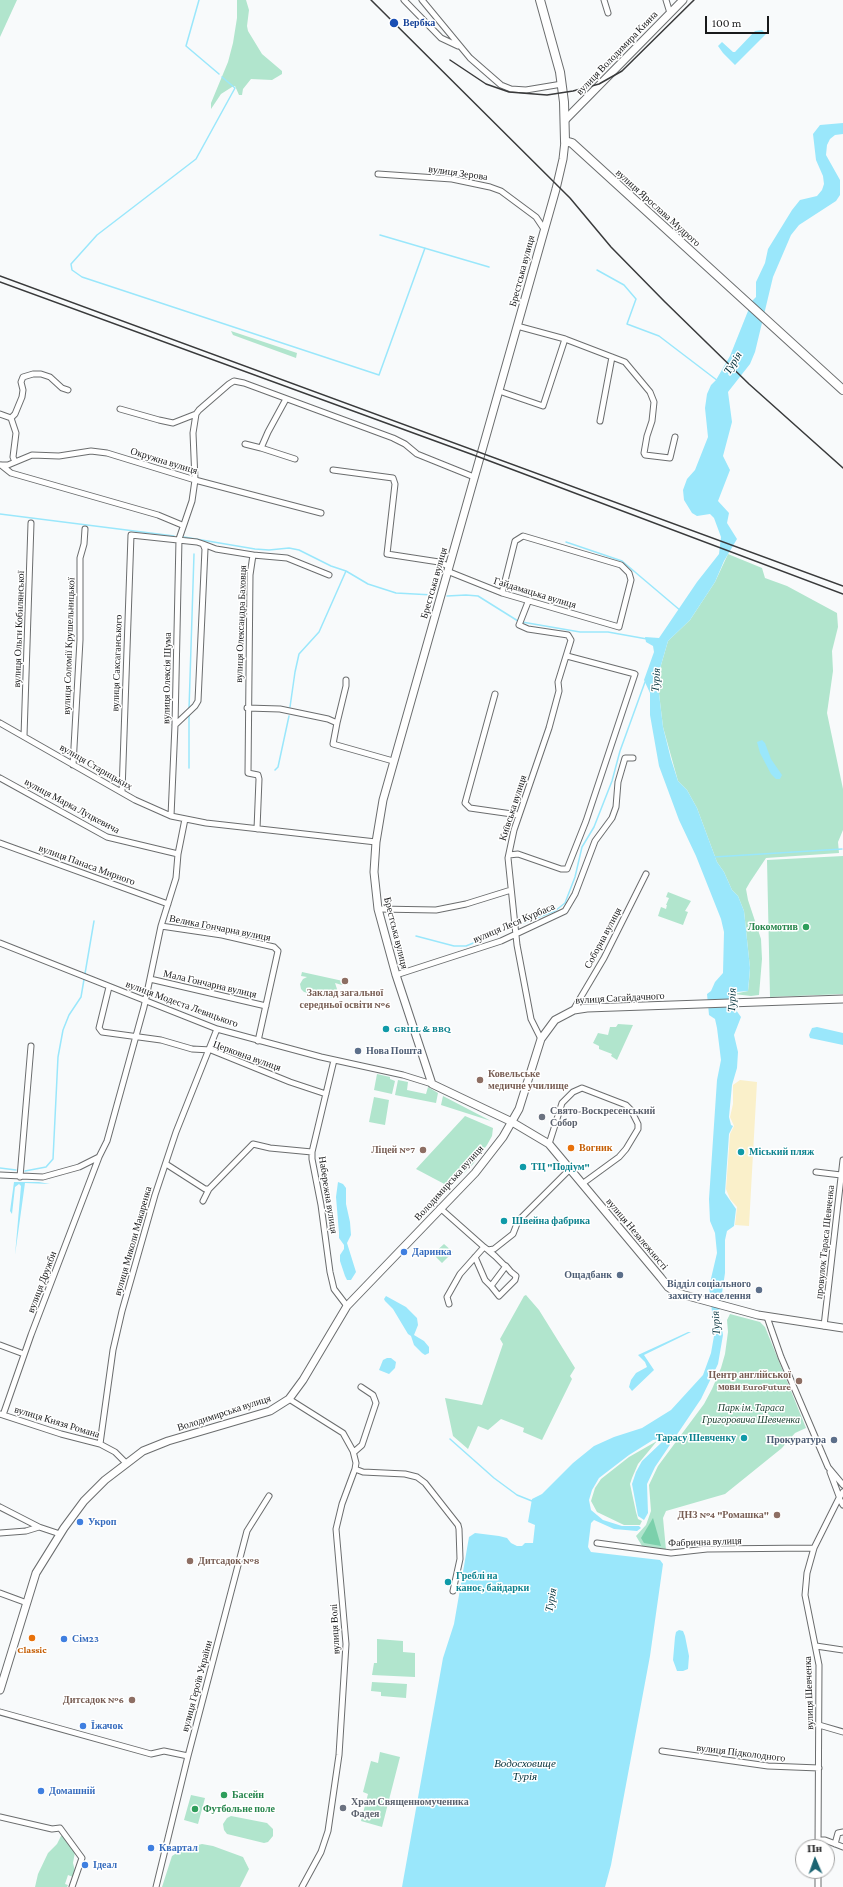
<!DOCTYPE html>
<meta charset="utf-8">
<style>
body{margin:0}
#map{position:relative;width:843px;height:1887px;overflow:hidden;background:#f8fafb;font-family:"Crimson Pro",serif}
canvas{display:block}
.north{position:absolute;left:795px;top:1839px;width:40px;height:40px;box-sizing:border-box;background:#fff;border:1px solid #a3a3a3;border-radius:50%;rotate:358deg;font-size:11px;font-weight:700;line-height:16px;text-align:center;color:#18191a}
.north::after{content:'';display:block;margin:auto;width:14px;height:18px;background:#1c6472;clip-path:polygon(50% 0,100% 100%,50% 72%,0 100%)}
.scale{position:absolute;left:705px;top:16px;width:64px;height:18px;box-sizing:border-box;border:2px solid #18191a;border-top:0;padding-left:5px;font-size:12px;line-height:14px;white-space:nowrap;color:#18191a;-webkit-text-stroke:3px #fff;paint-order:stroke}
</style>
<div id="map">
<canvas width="843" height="1887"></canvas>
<div class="north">Пн</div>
<div class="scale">100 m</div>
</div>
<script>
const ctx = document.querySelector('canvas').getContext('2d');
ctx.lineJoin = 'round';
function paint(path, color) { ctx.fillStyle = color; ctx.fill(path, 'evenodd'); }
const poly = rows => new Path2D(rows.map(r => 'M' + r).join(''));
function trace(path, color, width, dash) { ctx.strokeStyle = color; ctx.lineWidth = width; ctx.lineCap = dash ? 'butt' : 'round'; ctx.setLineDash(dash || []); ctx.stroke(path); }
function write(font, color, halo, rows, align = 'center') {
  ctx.font = font + ' "Crimson Pro",serif'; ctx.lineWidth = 3; ctx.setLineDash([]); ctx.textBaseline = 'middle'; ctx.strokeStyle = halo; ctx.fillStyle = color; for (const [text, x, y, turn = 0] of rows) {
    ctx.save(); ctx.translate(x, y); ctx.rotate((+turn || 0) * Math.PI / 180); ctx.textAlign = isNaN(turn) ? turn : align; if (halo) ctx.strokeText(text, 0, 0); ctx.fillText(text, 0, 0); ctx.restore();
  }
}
paint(poly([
 [0,0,17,0,0,37],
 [237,0,246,0,249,10,247,26,248,31,262,54,282,71,282,74,272,80,251,79,243,89,242,95,239,95,235,86,232,87,221,94,211,109,211,103,228,62,233,43,237,18],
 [231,331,297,353,296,358,233,335],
 [728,554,762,568,765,578,787,586,837,613,838,627,832,651,833,671,827,713,843,789,843,830,838,842,839,853,766,858,750,882,746,889,748,900,761,939,762,959,759,995,751,996,734,994,748,991,749,981,750,968,744,911,738,896,732,890,724,872,717,862,697,808,687,790,678,781,663,727,658,685,659,672,668,641,690,620,715,582],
 [843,856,843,994,770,997,767,860],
 [668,892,691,901,685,911,688,912,683,925,658,916,661,907,666,909,667,905,666,905,669,898,666,897],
 [302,972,343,981,342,985,335,983,338,992,332,998,304,992,301,989,300,984,303,979,307,977,301,976],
 [618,1024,633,1025,617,1060,611,1056,612,1054,599,1049,599,1046,593,1043,598,1033,608,1035,610,1027,616,1027],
 [377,1074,390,1077,390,1079,395,1081,392,1094,374,1090],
 [398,1080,408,1082,407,1090,426,1094,428,1087,438,1093,436,1103,395,1095],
 [443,1096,491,1121,441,1105],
 [374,1097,389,1100,385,1125,369,1122],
 [465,1116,493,1128,492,1136,487,1145,473,1164,450,1187,416,1169],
 [444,1244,453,1252,442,1263,433,1254],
 [526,1295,539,1310,575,1368,570,1376,572,1379,542,1440,523,1432,524,1428,501,1419,488,1430,478,1426,468,1449,453,1436,445,1398,482,1405,503,1344,500,1339,524,1296],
 [730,1314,760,1322,765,1327,806,1428,795,1433,782,1448,725,1494,666,1511,663,1518,666,1550,642,1546,636,1536,646,1525,651,1511,649,1485,658,1466,704,1404,712,1389,721,1368,725,1354,728,1332,727,1320],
 [657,1441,638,1464,632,1478,630,1484,636,1512,638,1519,642,1521,640,1525,624,1525,597,1512,591,1501,595,1488,601,1479,629,1457],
 [377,1639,403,1641,403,1652,415,1653,415,1677,372,1675,374,1663,377,1663],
 [372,1682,407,1684,406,1698,381,1696,381,1692,371,1691],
 [380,1752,400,1757,382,1827,361,1821,368,1794,363,1792,371,1761,378,1763],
 [191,1795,205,1798,198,1824,184,1820],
 [231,1816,267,1823,273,1829,273,1836,268,1842,264,1843,227,1834,224,1830,223,1824,227,1818],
 [61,1836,64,1836,75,1852,73,1863,75,1871,73,1877,68,1875,65,1884,68,1885,67,1887,35,1887,38,1874,48,1853,57,1844],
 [202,1844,213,1846,243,1857,249,1869,240,1887,162,1887,172,1856,183,1849]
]), '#b1e5cd');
paint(poly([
 [653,1518,661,1546,644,1543,641,1538]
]), '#7bd0ab');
paint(poly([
 [740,1080,757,1082,749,1226,735,1225,737,1207,730,1199,726,1189,730,1134,734,1126,730,1117,733,1104,733,1085]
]), '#faf0ca');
paint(poly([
 [762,30,766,34,735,65,723,53,718,46,722,42,733,52,735,52,755,31],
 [843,123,843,134,835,135,830,139,827,145,826,155,840,180,840,195,836,201,799,225,791,235,773,277,755,352,750,364,728,392,732,422,723,456,730,470,718,501,729,513,727,523,737,539,724,561,715,582,690,620,668,641,659,672,658,685,663,727,671,759,678,781,687,790,697,808,717,862,724,872,732,890,738,896,744,911,750,968,748,991,736,992,733,997,736,1010,741,1017,734,1035,738,1052,737,1068,732,1085,729,1117,731,1125,733,1126,729,1134,725,1193,736,1209,734,1226,727,1231,725,1240,725,1273,719,1313,723,1335,718,1364,701,1399,655,1467,647,1484,648,1513,644,1520,638,1516,632,1484,636,1472,642,1461,661,1443,660,1439,653,1440,629,1455,599,1478,592,1490,589,1500,591,1510,603,1520,622,1526,639,1526,641,1528,637,1531,614,1529,594,1520,591,1523,588,1547,591,1552,660,1560,663,1564,650,1656,611,1865,605,1887,402,1887,443,1658,454,1624,469,1537,475,1533,499,1536,507,1538,511,1543,517,1546,522,1546,525,1543,533,1543,535,1525,528,1522,532,1499,542,1494,573,1463,594,1446,614,1437,642,1428,671,1410,703,1375,711,1353,714,1336,713,1320,709,1287,717,1253,715,1233,710,1221,709,1199,717,1080,721,1060,717,1028,715,1019,709,1015,707,994,711,991,715,982,723,973,724,932,721,919,696,856,679,820,659,766,650,715,650,693,644,680,654,652,653,646,646,642,645,637,659,638,697,582,719,554,721,537,714,518,710,514,697,516,692,513,684,500,683,490,687,479,695,470,708,437,705,408,707,394,711,385,716,380,730,356,752,301,756,297,756,282,765,263,768,249,792,210,800,200,817,196,822,190,824,184,823,176,816,160,813,134,820,125],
 [762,740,765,743,771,759,782,775,780,779,776,779,771,774,760,753,757,742],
 [817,1027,843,1033,843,1045,810,1038,809,1035,812,1028],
 [14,1182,39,1182,50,1184,25,1183,15,1255,21,1186,19,1184,15,1187,12,1214,10,1211],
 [338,1182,343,1184,346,1188,346,1204,350,1222,351,1235,347,1243,356,1272,351,1280,347,1280,345,1276,340,1261,340,1255,344,1249,344,1245,339,1238,339,1233,336,1197],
 [386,1296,406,1307,417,1318,418,1325,414,1335,424,1341,429,1347,429,1353,425,1355,422,1353,414,1345,411,1336,408,1334,393,1309,385,1301,384,1299],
 [688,1332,691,1332,644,1355,654,1370,632,1391,629,1387,631,1380,636,1373,647,1367,645,1362,638,1355],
 [387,1358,391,1358,396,1362,395,1368,389,1374,379,1370,383,1360],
 [679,1630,683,1631,685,1636,689,1656,688,1669,683,1671,677,1671,673,1660,675,1637,676,1632]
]), '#9ae7fb');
trace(poly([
 [199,0,186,46,219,74],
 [222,77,235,88,196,159,97,235,71,264,72,270,82,277,379,375,425,248],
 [380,235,489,267],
 [597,270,624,285,636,299,627,324,659,336,718,381],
 [0,514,174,536],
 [184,537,255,549,269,550,289,548,299,550,331,566,346,571,368,584,396,593,433,595],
 [566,542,622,561,681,611],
 [447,596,466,595,478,596,518,621],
 [522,622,580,632,608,632,647,639],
 [290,707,295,672,299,654,319,632,346,571],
 [189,709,194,554],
 [189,768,189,714],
 [275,770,278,767,289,716],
 [714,857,842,849],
 [518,925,555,911,565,903,575,877,582,847,594,827,612,781,620,751,645,682],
 [416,936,454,946,466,946,510,928],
 [0,1168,16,1170],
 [25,1171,46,1167,53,1159,58,1057,63,1030,69,1015,81,997,94,921],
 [450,1439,494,1478,517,1495,532,1501]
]), '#9ae7fb', 1.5);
const minor = poly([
 [404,0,441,38,458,46],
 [422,0,470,58,501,85,511,89,526,90,562,84],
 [604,0,608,13],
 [666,0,670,13],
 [378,174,452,179,490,187,501,191,536,217,544,229],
 [517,326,565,339,625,362,650,392,654,402,652,421,647,436,644,453,645,455,670,458,675,437],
 [499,391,543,406,565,339],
 [120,409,159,420,173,423,196,414],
 [0,414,11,418,16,433,13,457,15,462],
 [11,418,15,414,22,397,23,390,21,382,23,377,33,374,41,374,50,377,62,388,68,390],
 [600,421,612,357],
 [245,444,261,448,268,432,286,399],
 [261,448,295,459],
 [0,465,8,465,32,455,59,456,91,451,107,453,195,480,321,513],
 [1,465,11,473,158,515,182,525],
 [333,470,393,478,395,484,387,554,439,562,448,566],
 [203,544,216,549,253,555],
 [447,571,502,593,619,627,631,580,629,573,621,565,523,536,515,541,502,593],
 [528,602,519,625,528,629,568,635,571,640,558,682,559,691,549,728,514,830,508,858,517,945,531,1019,541,1039],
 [495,694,465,803,470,808,519,815],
 [247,708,280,709,328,719,337,723,333,744,393,761],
 [0,723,135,800,171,816,206,823,376,842],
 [337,723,346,686,346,680],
 [24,736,31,523],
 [73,765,80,640,80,558,84,544,85,529],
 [0,778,107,837,178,854],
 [122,792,131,535,197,542,203,544,205,549,198,701,195,706,175,725],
 [171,816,175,725,179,539,192,501,195,480,193,433,196,414,199,410,229,384,234,381,244,383,393,438,405,444,417,454,474,477],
 [257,829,259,779,258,775,248,773,250,575,253,555,287,558,329,575],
 [0,843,168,904],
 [509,855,518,854,561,869,567,869,586,821,635,674,567,656],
 [378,909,436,910,466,904,511,890],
 [161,926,222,935,274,947,278,951,258,1041],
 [0,943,217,1029,321,1057,403,1075,432,1084],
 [396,975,501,941,565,911,575,894,595,841,612,818,616,807,618,782,625,758,633,758],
 [150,979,266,1006],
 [109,987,99,1028,102,1032,161,1040,192,1049,211,1050,290,1082,326,1094],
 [575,1009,575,1007,604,958,646,874],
 [334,1060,312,1152,312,1159,321,1205,330,1272,334,1289,347,1306],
 [549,1144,562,1103,573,1092,582,1088,626,1105,631,1110,638,1124,638,1129,626,1149,619,1157,582,1184],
 [166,1164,205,1189,209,1189,253,1144,270,1148,312,1152],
 [816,1172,841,1175],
 [0,1175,43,1177,79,1167,99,1157],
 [20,1177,31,1046],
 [203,1201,209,1189],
 [440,1208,484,1247,488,1250,494,1249,513,1234,518,1221,570,1169],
 [488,1250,495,1256,504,1265,506,1266,511,1272,516,1276,515,1280,499,1296,491,1286,506,1266],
 [475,1257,485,1280,491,1286],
 [449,1304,447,1297,460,1274,484,1247],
 [767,1317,781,1357,828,1467,843,1485],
 [824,1326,843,1160],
 [0,1345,24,1354],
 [289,1399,343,1433,353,1451,356,1463,355,1469,342,1504,336,1529,346,1644,339,1755,328,1831,321,1852,302,1887],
 [0,1414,61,1434,100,1444,115,1452,126,1463],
 [3,1415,31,1335,99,1157,107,1141,144,1007,161,926,176,878,178,854,185,819],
 [100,1444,113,1350,122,1311,155,1195,176,1132,217,1029],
 [354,1452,362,1445,376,1403,373,1395,361,1387],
 [355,1469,363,1472,405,1474,417,1477,425,1483,458,1525,459,1529,460,1559,453,1591],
 [830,1472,839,1496],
 [843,1492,839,1498,843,1505],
 [0,1507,39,1527],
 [0,1533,26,1531,39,1527,60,1534],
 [597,1543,671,1553,707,1549,814,1548],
 [0,1593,27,1603],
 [816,1646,843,1650],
 [0,1712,151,1754,164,1751,188,1756],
 [819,1725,843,1732],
 [662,1751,768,1766,819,1768],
 [0,1817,52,1829,60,1828,82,1858,72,1887],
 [818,1840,825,1840,843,1847],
 [835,1844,838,1833,843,1832],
 [818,1847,819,1665,805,1595,807,1573,814,1548,839,1498],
 [818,1871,818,1887],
 [156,1887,188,1756,247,1531,269,1496]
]);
const major = poly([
 [565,120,683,0],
 [565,141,563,159,556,189,383,800,376,842,374,872,378,909,396,975,432,1084,512,1122,549,1144,661,1278,668,1287,677,1293,758,1315,843,1328],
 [0,1690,36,1573,64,1528,84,1501,105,1480,143,1451,168,1441,270,1411,289,1399,303,1380,347,1306,475,1173,503,1137,519,1109,541,1039,555,1020,574,1010,587,1008,843,999]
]);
const highway = poly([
 [540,0,560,72,564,102,565,141,572,143,843,390]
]);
trace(minor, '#6b6d6e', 7);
trace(major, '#6b6d6e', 9);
trace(highway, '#6b6d6e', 10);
trace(minor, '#fff', 5);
trace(major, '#fff', 7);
trace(highway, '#fff', 8);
trace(poly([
 [371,0,570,198,611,247,664,301,749,384,843,468],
 [450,60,486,84,509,92,547,95,573,91,599,84,622,71,694,0],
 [0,276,843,586],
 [0,282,479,457,843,594]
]), '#393a3b', 1.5);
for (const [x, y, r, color] of [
 [394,23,5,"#1a4fb4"],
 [806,927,4,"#2e9e5b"],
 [345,981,4,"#8d6e63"],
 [386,1029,4,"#0f9aa8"],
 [358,1051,4,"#5c6f8a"],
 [480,1080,4,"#8d6e63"],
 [542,1117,4,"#6b7280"],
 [571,1148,4,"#e8710a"],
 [423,1150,4,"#8d6e63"],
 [741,1152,4,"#0f9aa8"],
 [523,1167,4,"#0f9aa8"],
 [504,1221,4,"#0f9aa8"],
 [404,1252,4,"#3f7fe0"],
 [620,1275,4,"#5c6f8a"],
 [759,1290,4,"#5c6f8a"],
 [799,1381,4,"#8d6e63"],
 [744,1438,4,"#0f9aa8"],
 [834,1440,4,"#5c6f8a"],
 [777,1515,4,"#8d6e63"],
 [80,1522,4,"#3f7fe0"],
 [190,1561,4,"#8d6e63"],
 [448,1582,4,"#0f9aa8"],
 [32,1638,4,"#e8710a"],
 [64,1639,4,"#3f7fe0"],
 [132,1700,4,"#8d6e63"],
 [83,1726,4,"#3f7fe0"],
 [41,1791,4,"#3f7fe0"],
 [224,1795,4,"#2e9e5b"],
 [343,1808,4,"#6b7280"],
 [195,1809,4,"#2e9e5b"],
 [151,1848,4,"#3f7fe0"],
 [85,1865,4,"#3f7fe0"]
]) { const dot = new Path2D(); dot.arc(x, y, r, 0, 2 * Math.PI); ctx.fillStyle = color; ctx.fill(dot); trace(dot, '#fff', 1.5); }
write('bold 10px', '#164399', '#fff', [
 ["Вербка",403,23]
], 'left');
write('10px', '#18191a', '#fff', [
 ["вулиця Володимира Кияна",617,53,-46],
 ["вулиця Зерова",458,173,8],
 ["вулиця Ярослава Мудрого",658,208,42],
 ["Брестська вулиця",522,271,-75],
 ["Окружна вулиця",164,461,17],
 ["Брестська вулиця",434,583,-74],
 ["Гайдамацька вулиця",535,593,17],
 ["вулиця Олександра Баховця",241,624,-88],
 ["вулиця Ольги Кобилянської",19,629,-88],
 ["вулиця Соломії Крушельницької",69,646,-88],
 ["вулиця Саксаганського",117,663,-88],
 ["вулиця Олексія Шума",167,678,-89],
 ["вулиця Старицьких",96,767,30],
 ["вулиця Марка Луцкевича",72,806,28],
 ["Київська вулиця",513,808,-72],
 ["вулиця Панаса Мирного",87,865,20],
 ["вулиця Леся Курбаса",514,923,-23],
 ["Велика Гончарна вулиця",220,928,11],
 ["Брестська вулиця",396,933,76],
 ["Соборна вулиця",603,938,-62],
 ["Мала Гончарна вулиця",210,984,13],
 ["вулиця Сагайдачного",620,998,-3],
 ["вулиця Модеста Левицького",182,1004,20],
 ["Церковна вулиця",247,1056,20],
 ["Володимирська вулиця",449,1183,-48],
 ["Набережна вулиця",328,1195,81],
 ["вулиця Незалежності",637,1234,50],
 ["вулиця Миколи Макаренка",133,1241,-74],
 ["провулок Тараса Шевченка",825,1242,-84],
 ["вулиця Дружби",42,1282,-69],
 ["Володимирська вулиця",224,1413,-18],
 ["вулиця Князя Романа",57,1422,17],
 ["Фабрична вулиця",705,1542,-2],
 ["вулиця Волі",335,1629,-93],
 ["вулиця Героїв України",197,1686,-75],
 ["вулиця Шевченка",809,1693,-92],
 ["вулиця Підколодного",741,1753,7]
]);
write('bold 10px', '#27864d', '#fff', [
 ["Локомотив",798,927,"right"],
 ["Басейн",232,1795],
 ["Футбольне поле",203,1809]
], 'left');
write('bold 10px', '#785e54', '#fff', [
 ["Заклад загальної",345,993,"center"],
 ["середньої освіти №6",345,1005,"center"],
 ["Ковельське",488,1074,"left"],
 ["медичне училище",488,1086,"left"],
 ["Ліцей №7",415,1150],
 ["Центр англійської",791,1375],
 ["мови EuroFuture",791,1387],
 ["ДНЗ №4 \"Ромашка\"",769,1515],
 ["Дитсадок №8",198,1561,"left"],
 ["Дитсадок №6",124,1700]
], 'right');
write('bold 10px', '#0d838f', '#fff', [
 ["GRILL & BBQ",394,1029],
 ["Міський пляж",749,1152],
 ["ТЦ \"Подіум\"",531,1167],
 ["Швейна фабрика",512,1221],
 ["Тарасу Шевченку",736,1438,"right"],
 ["Греблі на",456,1576],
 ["каноє, байдарки",456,1588]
], 'left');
write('bold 10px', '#4e5e75', '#fff', [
 ["Нова Пошта",366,1051,"left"],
 ["Ощадбанк",612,1275],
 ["Відділ соціального",751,1284],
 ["захисту населення",751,1296],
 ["Прокуратура",826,1440]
], 'right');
write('bold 10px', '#5b616d', '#fff', [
 ["Свято-Воскресенський",550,1111],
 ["Собор",550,1123],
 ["Храм Священномученика",351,1802],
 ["Фадея",351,1814]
], 'left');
write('bold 10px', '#c56008', '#fff', [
 ["Вогник",579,1148],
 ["Classic",32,1650,"center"]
], 'left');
write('bold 10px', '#366cbe', '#fff', [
 ["Даринка",412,1252],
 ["Укроп",88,1522],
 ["Сім23",72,1639],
 ["Їжачок",91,1726],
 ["Домашній",49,1791],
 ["Квартал",159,1848],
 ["Ідеал",93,1865]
], 'left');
write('italic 10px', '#1b4131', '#fff', [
 ["Парк ім. Тараса",751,1408],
 ["Григоровича Шевченка",751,1420]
]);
write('italic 11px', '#002f39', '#fff', [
 ["Турія",733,363,-58],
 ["Турія",656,680,-86],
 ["Турія",732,1000,-88],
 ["Турія",716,1323,-93],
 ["Турія",551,1600,-80],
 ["Водосховище",525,1764],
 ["Турія",525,1777]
]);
</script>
